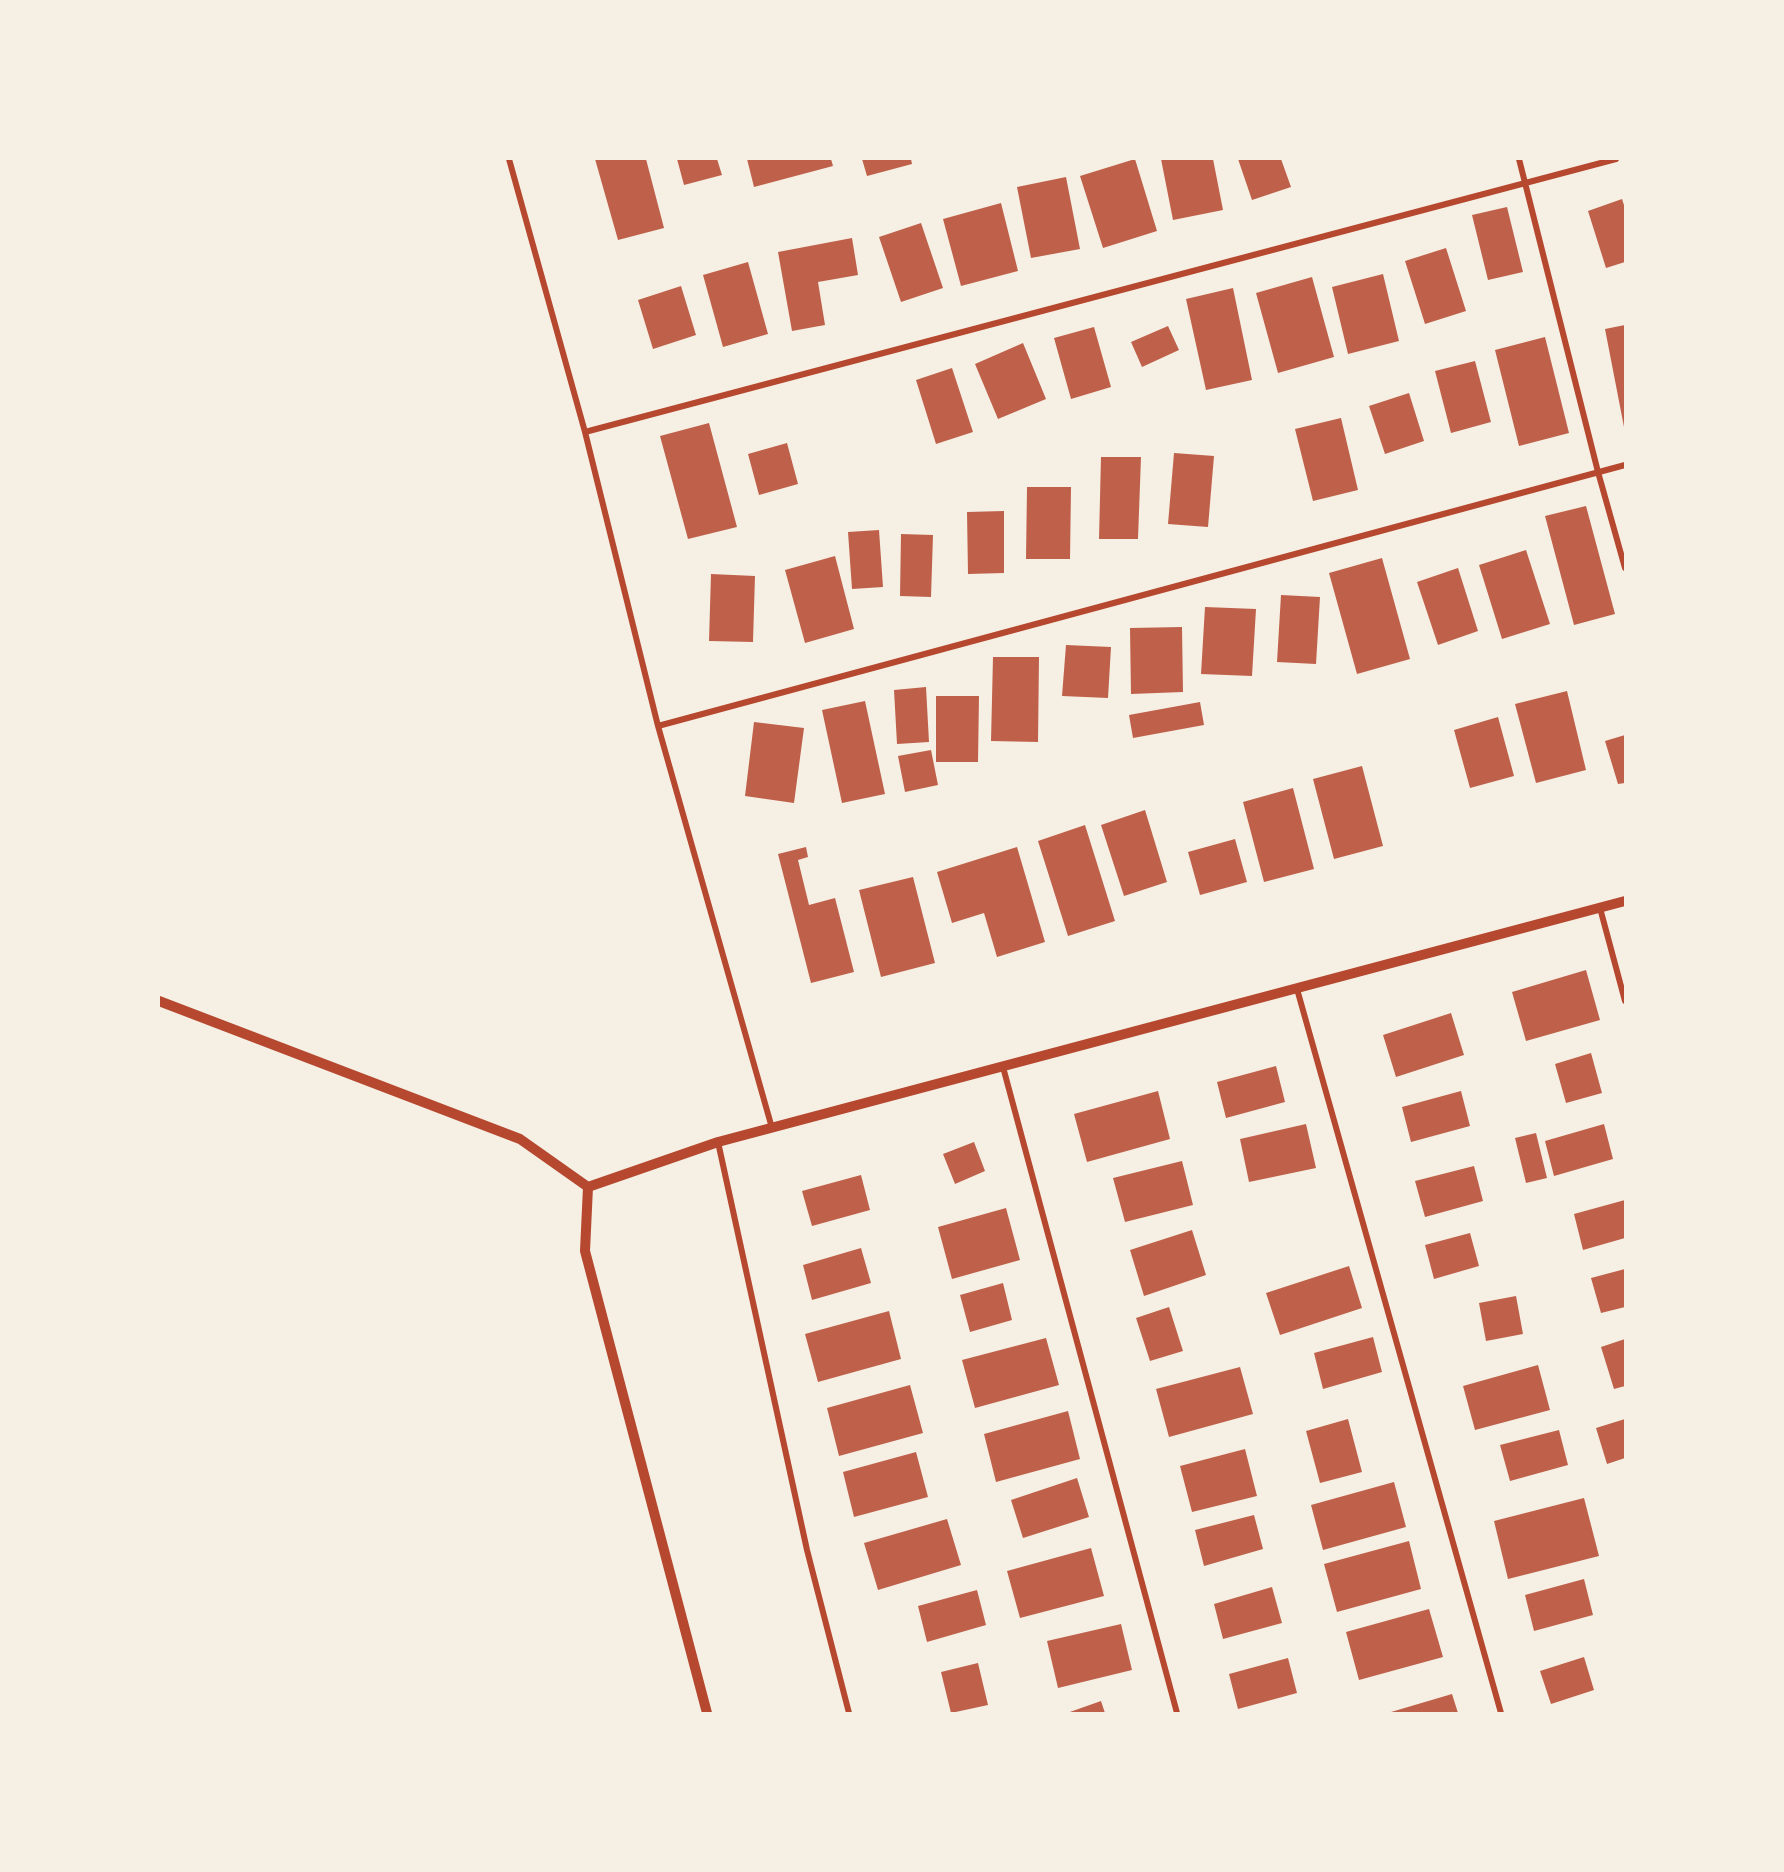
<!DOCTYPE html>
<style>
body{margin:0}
#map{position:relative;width:1784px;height:1872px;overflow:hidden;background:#f6efe4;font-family:Mulish,sans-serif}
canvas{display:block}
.frame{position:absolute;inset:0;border:160px solid #f6efe4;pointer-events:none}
</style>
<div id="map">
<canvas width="1784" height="1872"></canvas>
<div class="frame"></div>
</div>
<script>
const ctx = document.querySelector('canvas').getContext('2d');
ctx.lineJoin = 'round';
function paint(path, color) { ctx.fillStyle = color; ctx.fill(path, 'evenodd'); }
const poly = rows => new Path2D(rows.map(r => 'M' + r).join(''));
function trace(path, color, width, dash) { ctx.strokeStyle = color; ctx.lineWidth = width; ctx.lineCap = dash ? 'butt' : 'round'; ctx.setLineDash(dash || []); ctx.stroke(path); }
paint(poly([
 [595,159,646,159,664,228,618,240],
 [677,159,717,159,722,175,684,185],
 [747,159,831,159,833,166,754,187],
 [862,159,911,159,912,164,867,176],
 [1135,159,1157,231,1103,248,1080,176],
 [1161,159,1213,159,1223,210,1173,220],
 [1238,159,1281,159,1291,187,1252,200],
 [1066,177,1080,249,1031,258,1017,187],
 [1622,199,1625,208,1625,262,1606,268,1588,211],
 [1001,203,1018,271,961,286,943,219],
 [1507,207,1523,272,1488,280,1472,215],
 [921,223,943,288,901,302,879,237],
 [852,238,858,275,818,282,825,325,792,331,778,252],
 [1446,248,1466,311,1425,324,1405,261],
 [748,262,768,334,723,347,703,275],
 [1383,274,1399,341,1348,354,1332,287],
 [1312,277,1334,357,1278,373,1256,293],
 [681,286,696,335,653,349,638,300],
 [1233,288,1252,380,1206,390,1186,299],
 [1625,325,1625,427,1624,427,1605,329],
 [1168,326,1179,350,1142,367,1131,342],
 [1094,327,1111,387,1071,399,1054,338],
 [1545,337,1569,433,1519,446,1495,350],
 [1023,343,1046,399,998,419,975,364],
 [1475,361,1491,422,1451,433,1435,371],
 [952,368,973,432,936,444,916,380],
 [1409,393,1424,441,1385,454,1369,406],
 [1341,418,1358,490,1313,501,1295,429],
 [709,423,737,527,688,539,660,436],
 [787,443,798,484,759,495,748,454],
 [1174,453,1214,456,1208,527,1168,524],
 [1101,457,1141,457,1138,539,1099,539],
 [1027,487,1071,487,1070,559,1026,559],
 [1586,506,1615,614,1574,625,1545,516],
 [1004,511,1004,573,968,574,967,512],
 [879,530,883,587,852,589,848,532],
 [901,534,933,535,931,597,900,596],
 [1526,550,1550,624,1502,639,1479,565],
 [835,556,854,629,805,643,785,570],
 [1382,558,1410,659,1357,674,1329,573],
 [1458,568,1478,631,1438,645,1417,582],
 [711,574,755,576,753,642,709,641],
 [1281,595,1320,597,1316,664,1277,662],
 [1205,607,1256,609,1252,676,1201,674],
 [1182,627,1183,692,1131,694,1130,628],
 [1066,645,1111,647,1108,698,1062,696],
 [993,657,1039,657,1038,742,991,741],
 [926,687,929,742,897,744,894,690],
 [1567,691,1586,770,1536,783,1515,704],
 [936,696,979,696,978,762,936,762],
 [865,701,885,794,842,803,822,710],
 [1200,702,1204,725,1133,738,1129,715],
 [1498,717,1514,776,1470,788,1454,730],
 [754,722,804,728,794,803,745,796],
 [1625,735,1625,783,1618,784,1605,741],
 [931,750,938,785,905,792,898,756],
 [1362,766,1383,846,1334,859,1313,779],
 [1293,788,1314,869,1264,882,1243,802],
 [1145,810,1167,882,1124,896,1101,825],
 [1085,825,1115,921,1068,936,1038,841],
 [1235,839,1247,882,1200,895,1188,852],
 [806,847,808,857,798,860,809,905,835,898,854,972,811,983,778,854],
 [1017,847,1045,942,997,957,984,913,952,923,937,872],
 [913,877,935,963,881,977,859,890],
 [1586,970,1600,1020,1526,1041,1512,992],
 [1451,1013,1464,1055,1396,1077,1383,1035],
 [1591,1053,1602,1093,1566,1103,1555,1064],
 [1276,1066,1285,1102,1226,1118,1217,1082],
 [1158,1091,1170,1139,1087,1162,1074,1114],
 [1461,1091,1470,1126,1411,1142,1402,1107],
 [1306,1124,1316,1168,1249,1182,1240,1139],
 [1604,1124,1613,1159,1554,1176,1545,1141],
 [1536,1133,1547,1178,1526,1183,1515,1138],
 [974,1142,985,1171,955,1184,943,1154],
 [1182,1161,1193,1205,1125,1222,1113,1178],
 [1474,1166,1483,1201,1425,1217,1415,1181],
 [861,1175,870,1210,812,1226,802,1191],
 [1625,1200,1625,1238,1583,1250,1574,1214],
 [1006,1208,1020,1260,952,1279,938,1227],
 [1192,1230,1206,1275,1144,1296,1130,1250],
 [1470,1233,1479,1266,1434,1279,1425,1245],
 [861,1248,871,1283,812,1300,803,1265],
 [1349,1266,1362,1308,1280,1335,1266,1293],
 [1625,1269,1625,1307,1601,1313,1591,1278],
 [1003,1283,1012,1320,970,1332,960,1295],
 [1516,1296,1523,1334,1486,1341,1479,1303],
 [1169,1307,1183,1351,1150,1361,1136,1318],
 [889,1311,901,1359,818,1382,805,1334],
 [1373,1337,1382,1372,1323,1389,1314,1353],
 [1046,1338,1059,1385,975,1408,962,1360],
 [1625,1339,1625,1386,1614,1389,1601,1347],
 [1538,1365,1550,1410,1475,1430,1463,1386],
 [1240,1367,1253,1414,1169,1437,1156,1389],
 [910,1385,923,1433,839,1456,827,1408],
 [1068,1411,1080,1459,996,1482,984,1434],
 [1348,1419,1362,1472,1320,1483,1306,1431],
 [1625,1419,1625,1458,1607,1464,1596,1428],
 [1559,1430,1568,1465,1510,1481,1500,1445],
 [1245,1449,1257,1496,1192,1512,1180,1466],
 [916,1452,928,1497,854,1517,843,1472],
 [1077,1478,1089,1517,1023,1538,1011,1500],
 [1394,1482,1406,1527,1323,1550,1311,1505],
 [1584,1498,1599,1556,1508,1579,1494,1521],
 [1254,1515,1263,1549,1204,1566,1195,1530],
 [947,1519,961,1565,878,1590,864,1543],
 [1409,1541,1421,1589,1337,1612,1324,1564],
 [1091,1548,1104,1596,1020,1618,1007,1571],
 [1584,1579,1593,1615,1534,1631,1525,1595],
 [1272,1587,1282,1623,1223,1639,1214,1604],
 [977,1590,986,1625,927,1642,918,1606],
 [1429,1609,1443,1657,1359,1680,1346,1632],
 [1121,1624,1132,1670,1058,1688,1047,1641],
 [1584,1657,1594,1690,1551,1704,1540,1671],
 [1288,1658,1297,1693,1238,1709,1229,1674],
 [978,1663,988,1705,951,1713,941,1672],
 [1452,1694,1458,1713,1391,1713,1391,1712],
 [1101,1701,1105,1713,1067,1713]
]), '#bf614a');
trace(poly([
 [509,159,585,432,658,726,772,1128],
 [1519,159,1598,472,1625,568],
 [585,432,1616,159],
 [658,726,1625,465],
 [1600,908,1625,1001],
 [1297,989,1501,1713],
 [1003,1067,1177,1713],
 [718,1142,807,1550,849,1713]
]), '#b5482f', 6);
trace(poly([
 [159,1001,520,1139,588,1187,718,1142,1625,901],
 [588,1187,585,1251,707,1713]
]), '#b5482f', 10);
</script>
